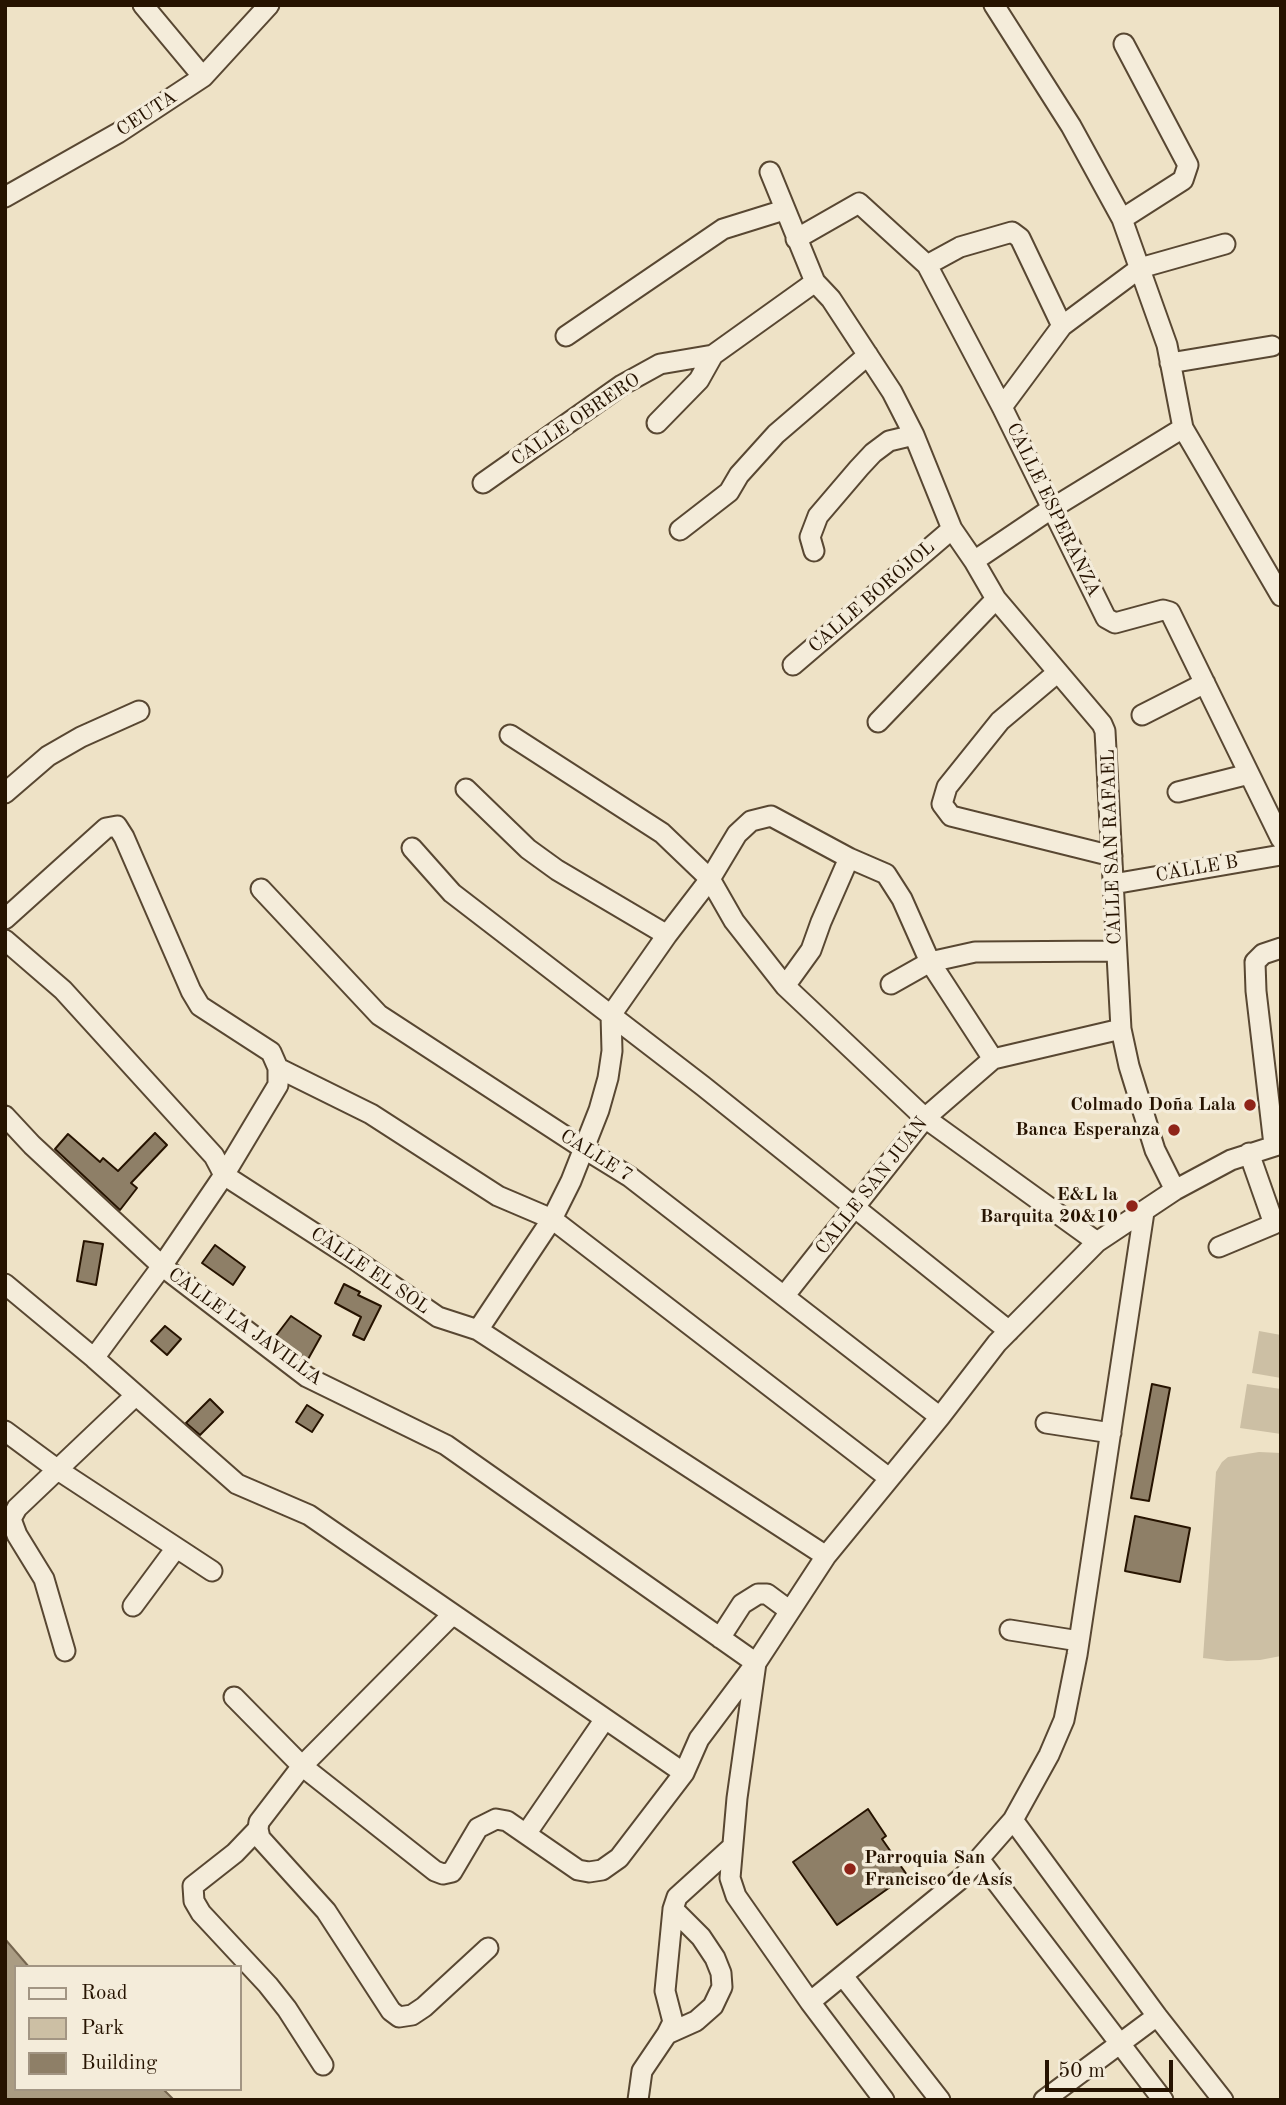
<!DOCTYPE html>
<meta charset="utf-8">
<style>
body{margin:0}
#map{position:relative;width:1286px;height:2105px;overflow:hidden;background:#eee2c6;font-family:"Old Standard TT",serif}
canvas{display:block}
.frame{position:absolute;inset:0;border:7px solid #261300;pointer-events:none}
.legend{position:absolute;left:14px;top:1965px;width:228px;height:126px;box-sizing:border-box;background:#f4ecda;border:2px solid #a29583;margin:0;padding:9px 12px;list-style:none;font-size:21px;color:#261300}
.legend li{display:flex;align-items:center;gap:14px;height:35px}
.legend b{width:35px;border:2px solid #a29583}
.scale{position:absolute;left:1045px;top:2060px;width:128px;height:32px;box-sizing:border-box;border:4px solid #261300;border-top:0;padding-left:9px;font-size:21px;line-height:24px;white-space:nowrap;color:#261300;-webkit-text-stroke:5px #f4ecda;paint-order:stroke}
</style>
<div id="map">
<canvas width="1286" height="2105"></canvas>
<div class="frame"></div>
<ul class="legend">
<li><b style="height:9px;background:#f4ecda"></b>Road</li>
<li><b style="height:19px;background:#ccbfa4"></b>Park</li>
<li><b style="height:19px;background:#8e7f67"></b>Building</li>
</ul>
<div class="scale">50 m</div>
</div>
<script>
const ctx = document.querySelector('canvas').getContext('2d');
ctx.lineJoin = 'round';
function paint(path, color) { ctx.fillStyle = color; ctx.fill(path, 'evenodd'); }
const poly = rows => new Path2D(rows.map(r => 'M' + r).join(''));
function trace(path, color, width, dash) { ctx.strokeStyle = color; ctx.lineWidth = width; ctx.lineCap = dash ? 'butt' : 'round'; ctx.setLineDash(dash || []); ctx.stroke(path); }
function write(font, color, halo, rows, align = 'center') {
  ctx.font = font + ' "Old Standard TT",serif'; ctx.lineWidth = 7; ctx.setLineDash([]); ctx.textBaseline = 'middle'; ctx.strokeStyle = halo; ctx.fillStyle = color; for (const [text, x, y, turn = 0] of rows) {
    ctx.save(); ctx.translate(x, y); ctx.rotate((+turn || 0) * Math.PI / 180); ctx.textAlign = isNaN(turn) ? turn : align; if (halo) ctx.strokeText(text, 0, 0); ctx.fillText(text, 0, 0); ctx.restore();
  }
}
paint(poly([
 [1259,1331,1281,1335,1281,1378,1252,1373],
 [1247,1384,1281,1389,1281,1434,1240,1428],
 [1259,1452,1281,1453,1281,1656,1260,1660,1227,1661,1203,1658,1216,1472,1222,1462,1228,1457]
]), '#ccbfa4');
const water = poly([
 [5,1939,29,1967,16,1967,16,2089,163,2089,174,2100,5,2100,5,1939]
]);
paint(water, '#aa9c83');
trace(water, '#75654f', 2);
const building = poly([
 [155,1133,167,1145,131,1183,137,1188,120,1210,55,1149,68,1134,100,1162,103,1158,118,1171,155,1133],
 [84,1241,103,1244,96,1285,77,1281,84,1241],
 [215,1245,245,1267,233,1285,202,1263,215,1245],
 [344,1284,360,1292,358,1295,381,1306,364,1340,353,1335,361,1317,335,1303,344,1284],
 [291,1316,321,1336,307,1361,275,1337,291,1316],
 [165,1326,181,1339,167,1355,151,1341,165,1326],
 [1152,1384,1170,1388,1149,1501,1131,1498,1152,1384],
 [210,1399,223,1412,200,1435,186,1423,210,1399],
 [307,1405,323,1415,312,1432,296,1422,307,1405],
 [1135,1516,1190,1528,1180,1582,1125,1571,1135,1516],
 [868,1809,886,1836,882,1839,907,1875,837,1925,793,1862,868,1809]
]);
paint(building, '#8e7f67');
trace(building, '#261300', 2);
const minor = poly([
 [143,5,203,77],
 [994,5,1071,126,1122,219,1167,345,1183,428,1281,596],
 [770,172,815,282,831,299,892,392,914,435,952,529,974,561,996,599,1102,724,1105,731,1121,1029,1129,1066,1155,1150,1175,1190],
 [5,197,118,133,203,77,269,5],
 [1122,219,1183,180,1188,165,1124,44],
 [796,239,859,203,927,265,1002,407,1106,618,1115,623,1163,610,1170,612,1281,839],
 [927,265,960,247,1012,232,1020,238,1062,326],
 [566,336,723,229,784,210],
 [1170,363,1272,346],
 [1002,407,1062,326,1140,268,1225,244],
 [657,423,699,380,713,355],
 [483,483,622,385,660,364,713,355,815,282],
 [680,530,729,492,739,475,776,434,868,355],
 [814,551,810,537,818,516,859,468,873,453,889,441,914,435],
 [974,561,1051,509,1183,428],
 [793,665,952,529],
 [1058,672,1000,721,947,787,942,804,951,816,1112,856],
 [1142,715,1205,683],
 [878,722,996,599],
 [510,735,662,833,710,879,734,921,785,986,925,1118,1097,1242],
 [466,789,528,849,557,870,667,935],
 [1178,792,1249,774],
 [5,793,48,756,81,737,139,711],
 [412,848,452,893,703,1086,1009,1331],
 [1113,884,1281,855],
 [261,889,379,1015,583,1148,630,1177,940,1417],
 [5,919,106,828,117,826,124,837,191,991,200,1006,271,1052,278,1068,278,1085,224,1175,162,1266,94,1358],
 [5,940,63,990,214,1156,224,1175,354,1259,438,1317,478,1330,826,1556],
 [891,984,930,962,975,952,1116,951],
 [785,986,811,950,821,922,849,858,886,874,902,899,930,962,993,1059],
 [278,1068,371,1114,498,1196,552,1219,889,1478],
 [5,1116,32,1145,162,1266,307,1377,446,1445,756,1663,699,1739,684,1773,619,1858,602,1870,589,1872,578,1870,507,1821,496,1819,478,1828,452,1872,443,1874,435,1871,302,1766,234,1697],
 [1274,1145,1256,991,1255,962,1263,954,1281,948],
 [1219,1247,1274,1224,1249,1153],
 [5,1284,94,1358,237,1484,309,1515,684,1773],
 [785,1295,925,1118,993,1059,1121,1029],
 [478,1330,552,1219,571,1181,599,1110,608,1078,612,1051,611,1015,667,935,710,879,737,834,751,821,771,816,849,858],
 [1046,1423,1111,1433],
 [5,1431,58,1470,212,1571],
 [133,1606,176,1548],
 [1010,1630,1079,1641],
 [720,1638,742,1604,758,1594,767,1594,790,1611],
 [65,1651,44,1579,17,1535,11,1519,17,1508,136,1395],
 [1013,1820,1157,2016,1223,2100],
 [258,1829,260,1838,326,1911,391,2011,399,2017,412,2015,424,2007,488,1948],
 [526,1834,605,1719],
 [979,1859,1163,2100],
 [843,1976,940,2100],
 [810,2002,963,1877,1013,1820,1049,1755,1064,1720,1077,1655,1144,1212],
 [667,2034,696,2021,713,2006,722,1987,721,1973,715,1958,701,1937,673,1909],
 [323,2065,287,2009,268,1985,201,1913,194,1901,193,1886,235,1853,258,1829,259,1822,302,1766,449,1618,454,1617],
 [638,2100,642,2071,667,2034,673,2022,665,1991,673,1909,677,1897,731,1848],
 [884,2100,810,2002,736,1896,730,1878,737,1798,756,1663,826,1556,940,1417,997,1343,1097,1242,1175,1190,1231,1160,1281,1144],
 [1044,2100,1157,2016]
]);
trace(minor, '#584732', 23);
trace(minor, '#f4ecda', 19);
for (const [x, y, r, color] of [
 [1250,1105,7,"#8f2418"],
 [1174,1130,7,"#8f2418"],
 [1132,1206,7,"#8f2418"],
 [850,1869,7,"#8f2418"]
]) { const dot = new Path2D(); dot.arc(x, y, r, 0, 2 * Math.PI); ctx.fillStyle = color; ctx.fill(dot); trace(dot, '#f4ecda', 2.5); }
write('19px', '#261300', '#f4ecda', [
 ["CEUTA",147,114,-33],
 ["CALLE OBRERO",576,420,-34],
 ["CALLE ESPERANZA",1053,510,64],
 ["CALLE BOROJOL",872,597,-41],
 ["CALLE SAN RAFAEL",1112,847,-92],
 ["CALLE B",1197,869,-10],
 ["CALLE 7",596,1156,32],
 ["CALLE SAN JUAN",872,1186,-52],
 ["CALLE EL SOL",370,1271,34],
 ["CALLE LA JAVILLA",245,1327,36]
]);
write('bold 19px', '#261300', '#f4ecda', [
 ["Colmado Doña Lala",1236,1105],
 ["Banca Esperanza",1160,1130],
 ["E&L la",1118,1195],
 ["Barquita 20&10",1118,1217],
 ["Parroquia San",864,1858,"left"],
 ["Francisco de Asís",864,1880,"left"]
], 'right');
</script>
